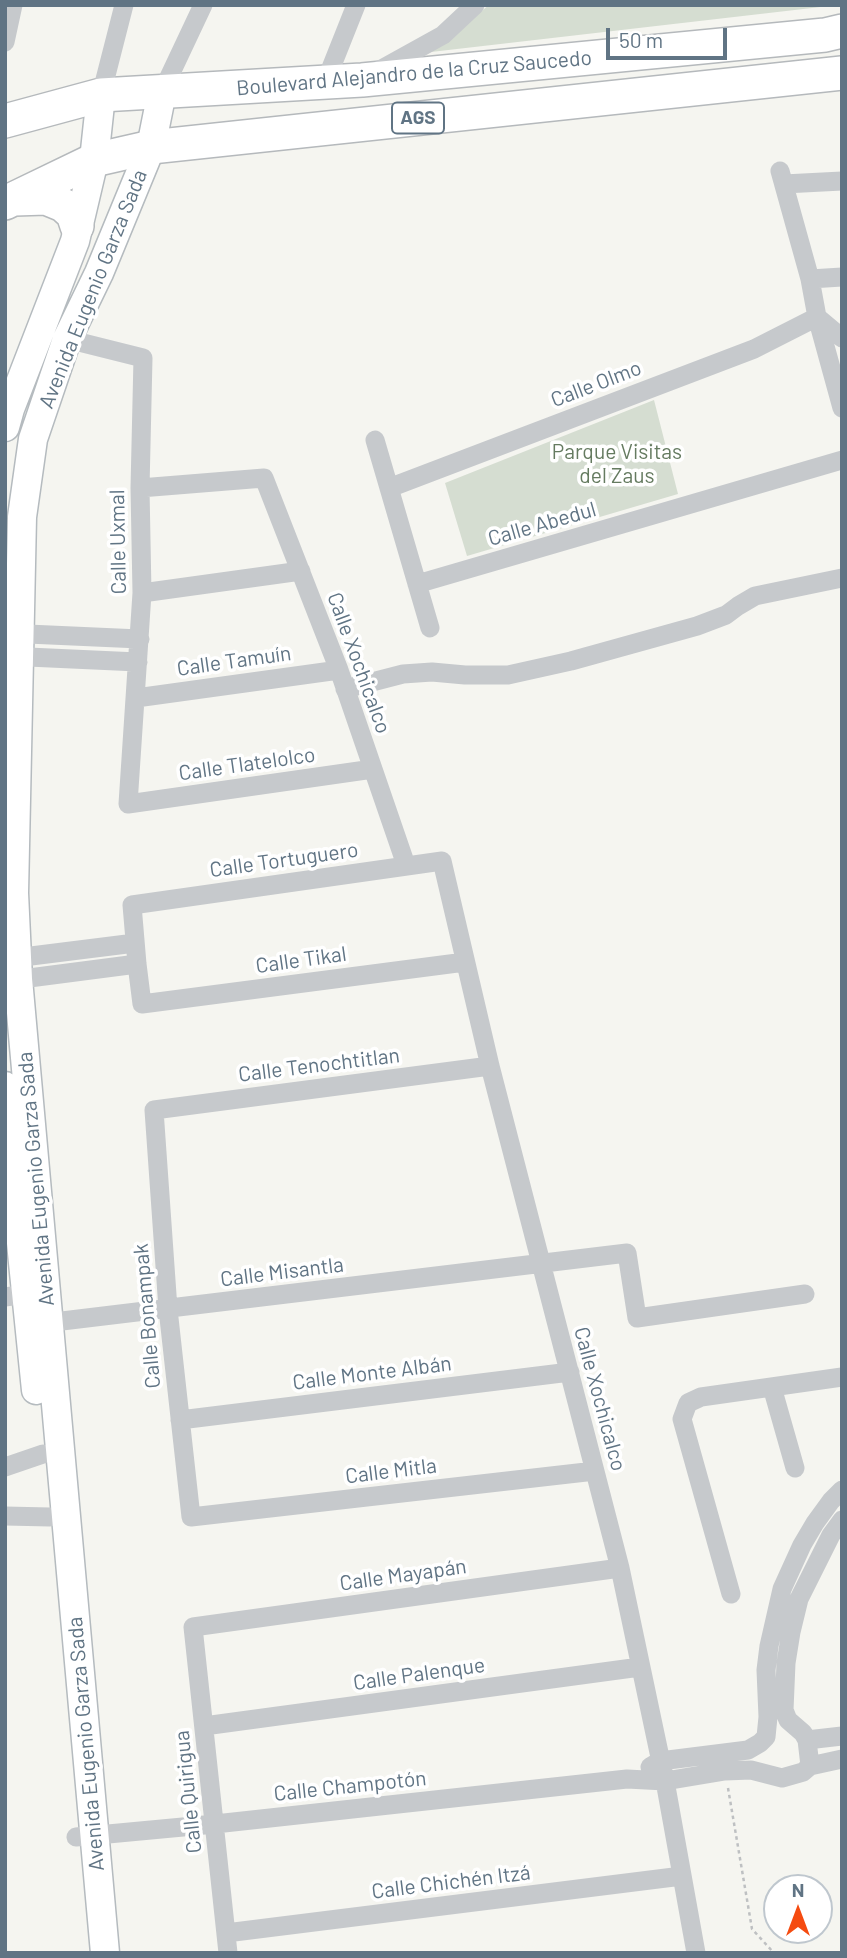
<!DOCTYPE html>
<meta charset="utf-8">
<style>
body{margin:0}
#map{position:relative;width:847px;height:1958px;overflow:hidden;background:#f5f5f0;font-family:Barlow,sans-serif}
canvas{display:block}
.frame{position:absolute;inset:0;border:7px solid #607484;pointer-events:none}
.north{position:absolute;left:763px;top:1874px;width:70px;height:70px;box-sizing:border-box;background:#fff;border:2px solid #bfc7ce;border-radius:50%;rotate:0deg;font-size:19px;font-weight:700;line-height:28px;text-align:center;color:#607484}
.north::after{content:'';display:block;margin:auto;width:24px;height:32px;background:#f54b10;clip-path:polygon(50% 0,100% 100%,50% 72%,0 100%)}
.scale{position:absolute;left:606px;top:28px;width:121px;height:32px;box-sizing:border-box;border:4px solid #607484;border-top:0;padding-left:9px;font-size:21px;line-height:24px;white-space:nowrap;color:#607484;-webkit-text-stroke:5px #fff;paint-order:stroke}
</style>
<div id="map">
<canvas width="847" height="1958"></canvas>
<div class="frame"></div>
<div class="north">N</div>
<div class="scale">50 m</div>
</div>
<script>
const ctx = document.querySelector('canvas').getContext('2d');
ctx.lineJoin = 'round';
function paint(path, color) { ctx.fillStyle = color; ctx.fill(path, 'evenodd'); }
const poly = rows => new Path2D(rows.map(r => 'M' + r).join(''));
function trace(path, color, width, dash) { ctx.strokeStyle = color; ctx.lineWidth = width; ctx.lineCap = dash ? 'butt' : 'round'; ctx.setLineDash(dash || []); ctx.stroke(path); }
function write(font, color, halo, rows, align = 'center') {
  ctx.font = font + ' Barlow,sans-serif'; ctx.lineWidth = 7; ctx.setLineDash([]); ctx.textBaseline = 'middle'; ctx.strokeStyle = halo; ctx.fillStyle = color; for (const [text, x, y, turn = 0] of rows) {
    ctx.save(); ctx.translate(x, y); ctx.rotate((+turn || 0) * Math.PI / 180); ctx.textAlign = isNaN(turn) ? turn : align; if (halo) ctx.strokeText(text, 0, 0); ctx.fillText(text, 0, 0); ctx.restore();
  }
}
paint(poly([
 [489,5,838,5,431,52],
 [654,400,678,494,467,556,445,483]
]), '#d5ddd1');
const secondary = poly([
 [5,427,10,409,75,241,94,160,101,95],
 [5,1086,36,1390],
 [105,1953,18,979,14,893,22,517,33,439,67,339,99,273,151,147,162,92]
]);
const trunk = poly([
 [5,121,101,95,362,80,825,35,842,31],
 [15,199,46,198,63,205,73,214,77,226],
 [5,203,94,160,151,147,842,73]
]);
trace(secondary, '#b5bbbf', 31);
trace(trunk, '#b5b9bc', 36);
trace(poly([
 [728,1788,752,1929,774,1953]
]), '#bec0c2', 2.5, [3.5, 3.5]);
trace(poly([
 [5,42,13,5],
 [378,71,443,35,475,5],
 [325,83,356,5],
 [162,92,203,5],
 [101,95,124,5],
 [780,171,810,279,817,317,842,408],
 [784,184,842,181],
 [810,279,842,277],
 [67,339,143,358,140,488,142,593,128,804,373,769],
 [375,440,430,628],
 [140,488,264,478,339,670,406,865],
 [389,488,754,349,817,317,842,338],
 [417,584,842,460],
 [142,593,301,571],
 [5,633,140,639],
 [6,656,138,662],
 [345,689,403,674,432,672,465,675,508,675,571,661,697,626,726,615,738,606,755,596,842,578],
 [136,698,339,670],
 [7,959,135,943],
 [465,962,142,1004,137,964,132,905,442,861,490,1066,620,1568,665,1781,696,1953],
 [6,981,137,964],
 [490,1066,154,1110,168,1309,191,1517,595,1471],
 [5,1297,26,1294],
 [37,1324,627,1253,637,1318,805,1294],
 [772,1387,795,1468],
 [180,1420,570,1372],
 [5,1467,43,1454],
 [5,1516,50,1517],
 [731,1594,682,1419,688,1403,701,1397,842,1377],
 [204,1726,640,1667],
 [807,1740,842,1736],
 [810,1766,807,1740,803,1733,788,1720,784,1710,786,1663,791,1632,799,1599,831,1535,842,1520],
 [650,1767,660,1761,748,1750,760,1743,766,1737,768,1717,766,1670,769,1646,782,1589,802,1545,815,1523,831,1501,842,1490],
 [76,1837,215,1824,627,1779,665,1781,725,1771,751,1770,782,1778,803,1772,810,1766,842,1759],
 [226,1933,682,1876],
 [228,1953,193,1627,620,1568]
]), '#c6c9cc', 19);
trace(secondary, '#fff', 28);
trace(trunk, '#fff', 33);
for (const [x, y, w] of [
 [418,118,52]
]) { const box = new Path2D(); box.roundRect(x - w / 2, y - 15.5, w, 31, 5); ctx.fillStyle = '#fff'; ctx.fill(box); trace(box, '#607484', 2); }
write('bold 19px', '#607484', null, [
 ["AGS",418,118]
]);
write('21px', '#607484', '#fff', [
 ["Boulevard Alejandro de la Cruz Saucedo",414,73,-5],
 ["Avenida Eugenio Garza Sada",93,289,-68],
 ["Calle Olmo",596,384,-21],
 ["Calle Abedul",542,524,-16],
 ["Calle Uxmal",118,542,-91],
 ["Calle Tamuín",234,661,-8],
 ["Calle Xochicalco",359,663,70],
 ["Calle Tlatelolco",247,764,-8],
 ["Calle Tortuguero",284,860,-8],
 ["Calle Tikal",301,960,-8],
 ["Calle Tenochtitlan",319,1065,-7],
 ["Avenida Eugenio Garza Sada",36,1179,-95],
 ["Calle Misantla",282,1272,-7],
 ["Calle Bonampak",147,1316,-95],
 ["Calle Monte Albán",372,1373,-7],
 ["Calle Xochicalco",600,1399,75],
 ["Calle Mitla",391,1471,-7],
 ["Calle Mayapán",403,1575,-8],
 ["Calle Palenque",419,1674,-8],
 ["Avenida Eugenio Garza Sada",86,1744,-95],
 ["Calle Champotón",350,1786,-6],
 ["Calle Quirigua",188,1792,-96],
 ["Calle Chichén Itzá",451,1882,-7]
]);
write('21px', '#657b60', '#fff', [
 ["Parque Visitas",617,452],
 ["del Zaus",617,476]
]);
</script>
